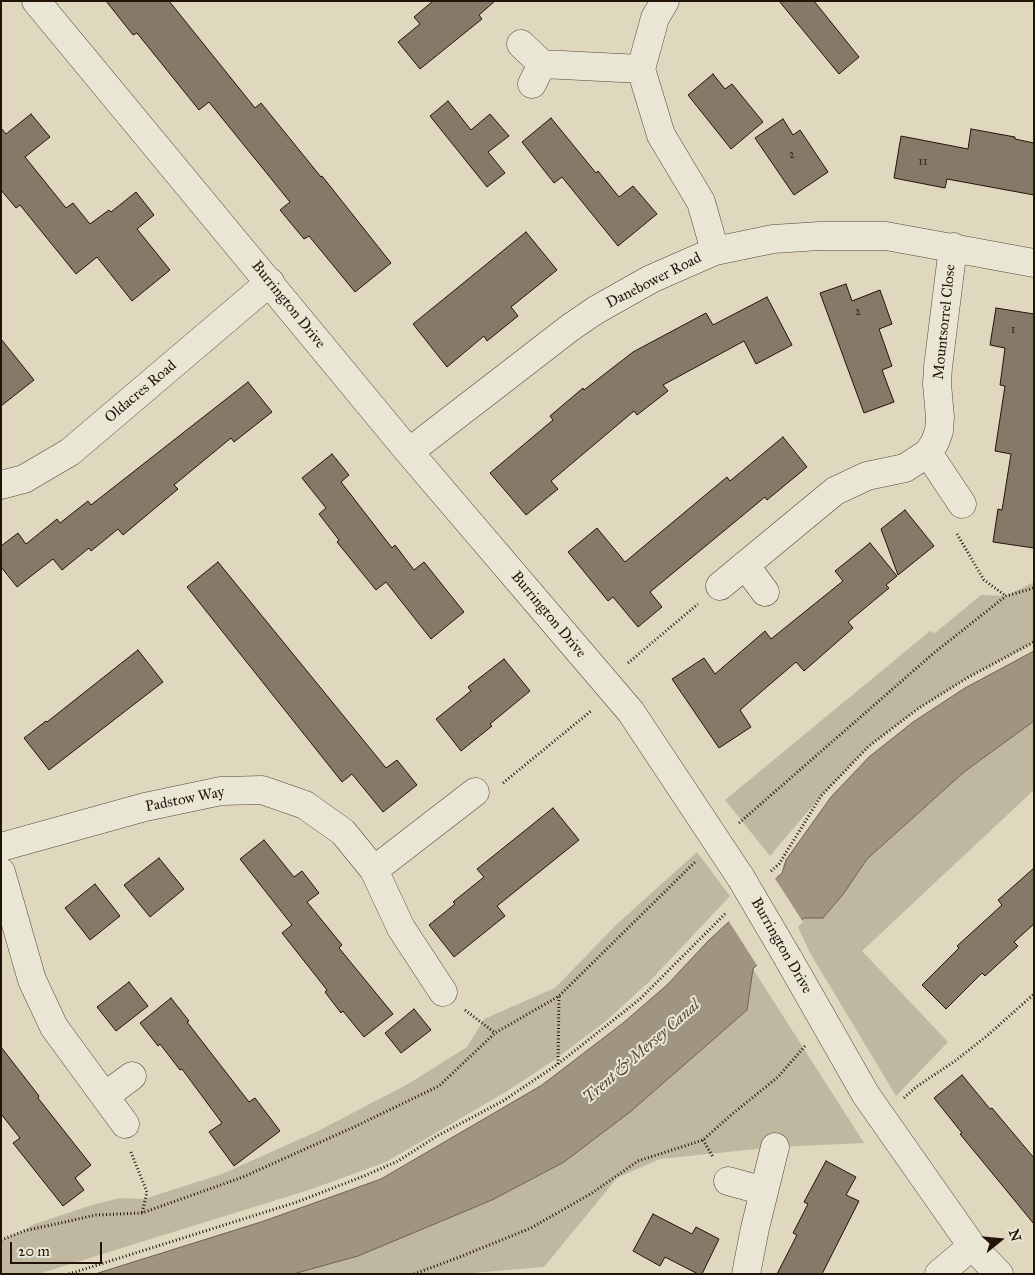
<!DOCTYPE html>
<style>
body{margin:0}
#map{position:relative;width:1035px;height:1275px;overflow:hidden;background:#dfd8be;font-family:"IM FELL Great Primer",serif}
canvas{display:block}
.frame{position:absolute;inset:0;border:2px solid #23140a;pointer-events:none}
.north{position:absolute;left:975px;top:1215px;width:50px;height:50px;-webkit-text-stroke:4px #eae6d5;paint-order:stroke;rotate:73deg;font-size:14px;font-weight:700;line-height:20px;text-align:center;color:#23140a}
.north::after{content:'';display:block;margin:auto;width:18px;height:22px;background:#23140a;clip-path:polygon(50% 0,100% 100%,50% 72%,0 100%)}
.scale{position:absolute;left:10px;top:1242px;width:92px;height:22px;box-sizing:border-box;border:2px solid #23140a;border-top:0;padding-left:6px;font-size:15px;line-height:18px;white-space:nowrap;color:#23140a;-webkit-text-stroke:4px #eae6d5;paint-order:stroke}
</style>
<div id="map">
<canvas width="1035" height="1275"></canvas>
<div class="frame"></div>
<div class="north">N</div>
<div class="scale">20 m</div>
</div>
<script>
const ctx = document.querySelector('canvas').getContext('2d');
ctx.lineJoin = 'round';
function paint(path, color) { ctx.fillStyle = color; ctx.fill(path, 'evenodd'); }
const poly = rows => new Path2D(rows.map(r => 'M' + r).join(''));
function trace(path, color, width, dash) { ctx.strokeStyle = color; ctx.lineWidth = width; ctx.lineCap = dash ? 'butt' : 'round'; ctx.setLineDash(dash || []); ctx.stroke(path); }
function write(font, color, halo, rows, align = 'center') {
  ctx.font = font + ' "IM FELL Great Primer",serif'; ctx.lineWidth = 4; ctx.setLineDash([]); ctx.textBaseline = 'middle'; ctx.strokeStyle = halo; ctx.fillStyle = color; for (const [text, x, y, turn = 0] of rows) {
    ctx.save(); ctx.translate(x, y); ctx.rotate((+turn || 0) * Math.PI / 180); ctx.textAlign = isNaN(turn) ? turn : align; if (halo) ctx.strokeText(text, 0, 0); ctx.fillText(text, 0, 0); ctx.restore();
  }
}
paint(poly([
 [1034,582,1034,642,967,678,919,708,869,746,821,796,770,856,725,800,930,631,935,633,981,595,1006,596],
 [1034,721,1034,790,862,951,948,1042,896,1096,810,953,797,925,804,918,844,893,867,859,964,772],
 [697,852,730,896,650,981,606,1021,553,1061,504,1093,386,1162,312,1189,38,1274,1,1274,1,1240,24,1231,32,1225,92,1205,120,1198,144,1199,222,1174,318,1131,408,1084,467,1047,484,1019,555,988,617,924],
 [753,969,864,1143,775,1147,660,1159,617,1178,544,1267,460,1274,293,1274,358,1256,492,1200,564,1162,747,1010]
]), '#bfb79f');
const water = poly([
 [1034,651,1034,721,964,772,867,859,844,893,823,918,804,918,753,969,747,1010,630,1112,564,1162,492,1200,358,1256,293,1274,95,1274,264,1221,381,1179,542,1085,623,1023,667,985,708,941,782,873,786,860,831,797,869,757,913,722,965,688,1034,651]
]);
paint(water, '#9f9581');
trace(water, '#6d6151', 1);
paint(poly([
 [774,877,803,922,758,967,728,920]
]), '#dfd8be');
const building = poly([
 [106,1,169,1,255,108,261,103,321,177,322,176,391,263,355,292,309,236,304,239,280,210,290,202,209,102,199,110,137,33,133,35,106,1],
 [433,1,495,1,479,15,482,19,420,69,398,42,420,24,414,17,433,1],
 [779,1,814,1,859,57,839,74,779,1],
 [713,74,725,89,732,84,763,122,731,149,688,95,713,74],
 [448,101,471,130,490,114,509,136,488,152,505,173,487,187,430,116,448,101],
 [31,114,50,137,25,157,66,208,73,203,90,224,109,210,111,212,136,192,154,215,137,229,170,270,132,301,97,257,76,274,20,205,16,208,1,190,1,128,6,134,31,114],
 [551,118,596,173,598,171,619,197,633,186,657,214,618,246,562,177,554,183,522,142,551,118],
 [783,119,793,135,800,130,828,172,794,195,755,138,783,119],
 [971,129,1015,137,1015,139,1034,143,1034,195,947,179,945,188,894,178,901,136,968,149,971,129],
 [526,232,557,270,511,307,518,316,487,341,484,336,447,367,413,324,526,232],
 [846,284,852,301,880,290,892,324,879,329,892,366,882,370,894,402,864,413,820,293,846,284],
 [767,297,792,345,756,364,744,341,663,385,668,391,637,415,634,411,551,481,558,489,526,515,490,473,553,420,550,416,583,388,584,390,633,352,706,313,713,325,767,297],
 [996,308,1034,314,1034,548,993,542,998,509,1002,510,1011,454,995,451,1005,386,1000,385,1005,348,990,345,996,308],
 [1,339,34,380,1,406,1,339],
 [248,382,272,412,234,442,231,438,174,485,178,489,123,535,118,529,91,551,89,548,62,570,53,559,17,587,1,567,1,546,18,533,26,544,57,519,60,523,88,501,91,505,248,382],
 [783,437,807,467,767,500,765,497,650,592,662,607,638,627,613,597,608,601,568,552,597,528,625,562,727,477,730,481,783,437],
 [332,454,349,475,341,482,392,548,395,545,414,570,424,562,464,612,431,639,386,582,376,590,337,542,339,540,319,514,326,508,302,478,332,454],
 [905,510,934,546,898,575,881,529,905,510],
 [870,543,897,576,886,585,889,588,848,622,853,628,804,671,796,662,740,710,751,727,719,748,672,679,704,658,715,674,765,631,771,639,843,581,835,571,870,543],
 [218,562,386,768,397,760,417,785,383,812,352,774,342,782,187,587,218,562],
 [138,650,163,682,49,770,24,738,46,721,47,722,138,650],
 [504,659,530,691,490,724,492,726,461,751,436,719,471,691,468,687,504,659],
 [553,808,579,840,497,906,505,916,454,957,429,925,455,904,453,902,484,877,477,869,553,808],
 [264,840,294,877,302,871,319,893,307,902,342,945,339,948,393,1014,364,1037,343,1011,341,1013,325,992,327,990,282,933,292,925,240,859,264,840],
 [159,858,184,889,150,917,124,885,159,858],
 [1034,868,1034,924,1014,942,1018,946,985,976,982,973,946,1009,922,985,959,948,957,946,1002,905,998,900,1034,868],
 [95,884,120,916,90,940,65,908,95,884],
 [129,982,148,1006,116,1031,97,1007,129,982],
 [171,998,189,1021,187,1022,249,1102,255,1098,280,1131,234,1166,209,1132,222,1123,182,1069,180,1070,160,1044,158,1046,140,1023,171,998],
 [414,1009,431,1030,401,1053,385,1033,414,1009],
 [1,1047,39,1096,38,1098,91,1165,75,1178,84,1190,63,1206,13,1143,20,1138,1,1114,1,1047],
 [962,1075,990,1109,992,1108,1034,1158,1034,1224,960,1134,962,1133,934,1098,962,1075],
 [826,1161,856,1177,846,1195,859,1201,822,1274,777,1274,797,1235,793,1233,808,1204,804,1202,826,1161],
 [653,1214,692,1234,696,1227,719,1239,702,1274,698,1274,665,1257,660,1266,633,1251,653,1214]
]);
paint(building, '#857a68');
trace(building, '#23140a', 1);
const minor = poly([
 [36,1,409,452,631,712,741,878],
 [665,1,655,18,641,69,661,135,701,202,715,251],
 [521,44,542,64],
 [532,84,542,64,641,69],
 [409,452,571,327,596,310,651,279,715,251,773,239,820,236,886,236,1034,263],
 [928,453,962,504],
 [1,485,24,479,70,452,270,282],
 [745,565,765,592],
 [720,586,835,491,867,476,905,468,928,453,935,442,939,431,940,417,937,384,938,367,953,247],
 [1,847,145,807,221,791,262,790,305,805,343,832,374,870,475,792],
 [374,870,401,928,443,992],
 [1,872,32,980,54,1027,125,1124],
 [788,958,866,1095,972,1246,999,1274],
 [105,1096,132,1076],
 [728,1181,764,1191],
 [746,1274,755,1228,775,1147],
 [939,1274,972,1246]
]);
trace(minor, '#524537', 29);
trace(poly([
 [957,534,984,580,1006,596],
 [628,663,698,604],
 [503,783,591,711],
 [739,823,935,652,1006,596,1034,588],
 [771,871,779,864,821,796,869,746,919,708,967,678,1034,642],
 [465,1010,495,1033],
 [558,1064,559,996],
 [904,1098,916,1087,955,1061,988,1035,1034,994],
 [703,1140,713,1157],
 [131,1152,147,1192,142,1213],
 [1,1240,24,1231,96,1215,142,1213,243,1177,354,1127,439,1086,495,1033,559,996,695,862],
 [69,1274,297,1202,364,1176,398,1161,437,1136,503,1101,558,1064,640,999,726,913],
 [414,1274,457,1258,531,1228,592,1193,638,1161,703,1140,731,1115,778,1077,805,1046]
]), '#23140a', 3, [1, 2.5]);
trace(minor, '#eae6d5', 28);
const minorBridge = poly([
 [741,878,788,958]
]);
trace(minorBridge, '#524537', 29, []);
trace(minorBridge, '#eae6d5', 28);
write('12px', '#3c2e22', null, [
 ["2",792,155],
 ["11",923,162],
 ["2",858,312],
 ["1",1013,330]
]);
write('15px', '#23140a', '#eae6d5', [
 ["Danebower Road",654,281,-27],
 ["Burrington Drive",288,305,51],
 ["Mountsorrel Close",945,322,-84],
 ["Oldacres Road",141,392,-40],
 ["Burrington Drive",548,615,50],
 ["Padstow Way",185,800,-11],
 ["Burrington Drive",781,946,60]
]);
write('italic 16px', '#55483a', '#eae6d5', [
 ["Trent & Mersey Canal",642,1052,-41]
]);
</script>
